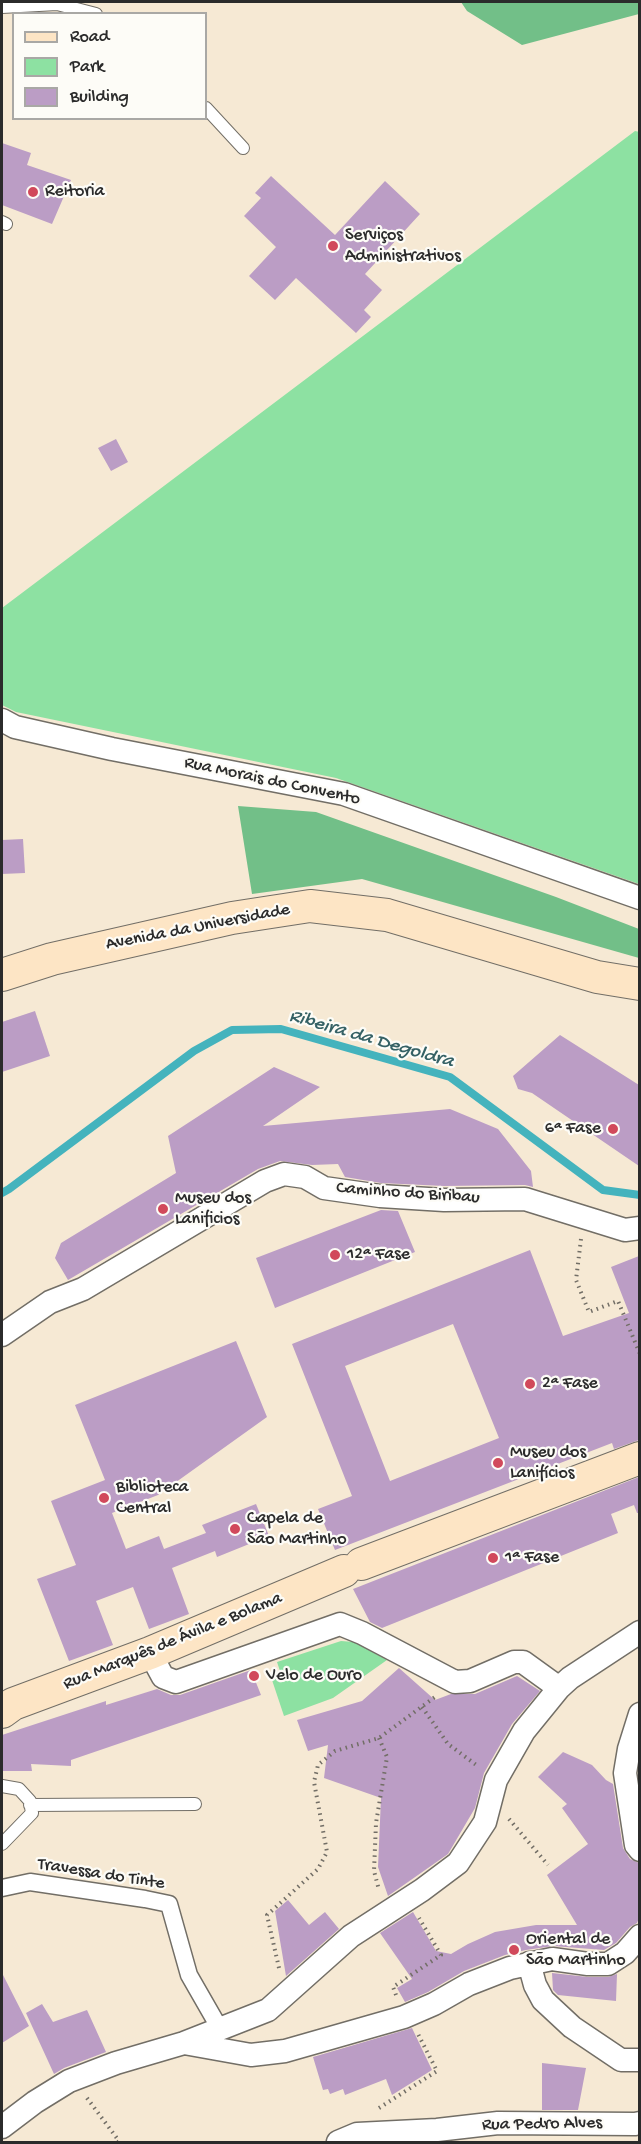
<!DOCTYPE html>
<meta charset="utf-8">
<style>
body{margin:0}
#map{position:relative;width:641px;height:2144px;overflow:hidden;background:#f6e9d4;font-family:"Gochi Hand",sans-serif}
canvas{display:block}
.frame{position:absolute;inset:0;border:3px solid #2b2b2b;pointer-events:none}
.legend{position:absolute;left:12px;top:12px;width:195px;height:108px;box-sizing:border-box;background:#fdfcf7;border:2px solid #a9a8a5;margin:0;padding:8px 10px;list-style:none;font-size:18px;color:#2b2b2b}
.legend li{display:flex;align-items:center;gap:12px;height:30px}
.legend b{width:30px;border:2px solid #a9a8a5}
</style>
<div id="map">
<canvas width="641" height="2144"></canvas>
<div class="frame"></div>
<ul class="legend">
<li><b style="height:8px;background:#fde5c5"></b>Road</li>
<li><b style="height:16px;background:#8de1a2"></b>Park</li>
<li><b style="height:16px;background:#bb9dc5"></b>Building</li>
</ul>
</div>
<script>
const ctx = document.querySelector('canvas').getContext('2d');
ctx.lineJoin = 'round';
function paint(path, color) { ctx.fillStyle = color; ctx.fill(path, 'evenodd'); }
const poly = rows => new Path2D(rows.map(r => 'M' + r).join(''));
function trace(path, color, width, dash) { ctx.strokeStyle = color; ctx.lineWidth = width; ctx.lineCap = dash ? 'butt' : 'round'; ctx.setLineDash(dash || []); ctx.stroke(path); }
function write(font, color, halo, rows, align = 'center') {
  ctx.font = font + ' "Gochi Hand",sans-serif'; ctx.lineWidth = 4.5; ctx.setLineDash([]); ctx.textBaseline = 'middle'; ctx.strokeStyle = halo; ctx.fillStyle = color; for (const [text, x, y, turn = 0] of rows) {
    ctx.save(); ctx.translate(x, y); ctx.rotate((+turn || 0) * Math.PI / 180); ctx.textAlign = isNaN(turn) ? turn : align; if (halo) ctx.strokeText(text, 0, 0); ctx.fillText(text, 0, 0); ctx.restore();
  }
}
paint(poly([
 [635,131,640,132,639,884,336,778,16,712,2,705,2,608],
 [341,1641,354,1642,387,1660,333,1698,284,1716,270,1674,280,1671,277,1662]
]), '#8de1a2');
paint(poly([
 [461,2,639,2,639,14,522,45,467,11],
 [238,806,316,812,556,897,639,929,639,958,362,879,252,894]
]), '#72bf88');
trace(poly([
 [2,1193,9,1189,194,1051,232,1030,281,1029,450,1077,603,1190,640,1195]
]), '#44b3bd', 8);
paint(poly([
 [2,143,31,153,27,165,71,180,52,224,2,205],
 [271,176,335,235,385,181,420,214,365,274,382,290,364,310,371,317,356,333,296,278,275,300,249,276,276,247,244,216,261,198,255,193],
 [116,439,128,462,111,471,98,448],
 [23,839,25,873,2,874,2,840],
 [35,1011,50,1056,2,1072,2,1022],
 [560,1035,639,1085,639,1166,532,1093,518,1089,513,1076],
 [274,1067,320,1087,263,1126,450,1109,498,1129,531,1171,533,1187,525,1185,444,1186,381,1183,345,1177,338,1164,312,1165,280,1161,258,1169,68,1280,55,1258,61,1243,176,1173,168,1136],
 [381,1210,398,1211,415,1252,275,1308,256,1258],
 [530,1250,563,1336,629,1313,611,1267,639,1256,639,1440,614,1449,612,1443,335,1550,318,1509,352,1496,292,1344],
 [453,1324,499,1438,390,1481,345,1366],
 [236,1341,267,1417,158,1495,112,1513,126,1549,159,1536,164,1549,206,1533,202,1525,256,1504,269,1536,217,1557,215,1551,172,1568,189,1614,149,1629,133,1587,96,1601,113,1645,69,1661,37,1579,76,1565,51,1501,105,1480,75,1405],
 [639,1477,639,1513,637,1513,634,1505,611,1514,618,1533,382,1628,370,1622,353,1589],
 [399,1668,435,1700,451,1694,475,1694,517,1676,540,1691,512,1724,484,1773,475,1808,448,1854,388,1896,378,1867,381,1798,324,1778,328,1745,308,1751,297,1720,362,1701],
 [251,1670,261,1695,71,1760,71,1766,31,1764,32,1771,2,1771,2,1735,106,1701,106,1705,157,1689,171,1695,180,1695],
 [563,1752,592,1765,606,1780,613,1784,623,1848,630,1859,639,1863,639,1918,637,1923,630,1927,616,1943,604,1950,553,1946,526,1950,505,1955,464,1971,428,1992,405,2002,397,1988,412,1979,380,1933,413,1912,436,1951,451,1954,468,1944,495,1932,536,1925,577,1925,547,1875,588,1844,562,1808,567,1804,538,1777],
 [288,1900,309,1925,325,1912,339,1929,286,1976,275,1911],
 [2,1973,29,2026,2,2043],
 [552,1973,588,1977,608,1977,617,1974,616,2001,558,1995,553,1990],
 [42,2004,53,2022,87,2010,106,2052,64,2068,54,2074,26,2013],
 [412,2028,432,2070,392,2095,386,2079,345,2095,343,2089,330,2094,328,2089,323,2090,313,2057],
 [542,2063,586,2068,578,2110,542,2110]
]), '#bb9dc5');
const service = poly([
 [2,7,57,4,96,14],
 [206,108,243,148],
 [2,222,6,224],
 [2,1786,19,1789,30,1801,32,1813,2,1844],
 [30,1805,195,1804]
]);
const pedestrian = poly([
 [2,1888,30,1882,145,1899,169,1904,189,1975,220,2029]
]);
const minor = poly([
 [2,720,15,727,112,749,344,794,640,898],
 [2,1335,50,1302,83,1289,265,1181,284,1174,305,1177,324,1188,380,1196,444,1200,525,1199,625,1230,640,1228],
 [150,1653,163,1677,176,1682,340,1624,362,1633,455,1682,470,1681,514,1662,523,1662,559,1688],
 [640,1714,629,1749,625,1773,636,1845,640,1850],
 [529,1963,535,1985,543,2000,572,2027,621,2060,640,2060],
 [184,2043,251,2055,285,2051,404,2017,434,2004,469,1984,510,1968,552,1959,588,1964,608,1964,625,1953,640,1936],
 [2,2127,35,2102,69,2081,116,2063,184,2043,268,2010,351,1936,422,1890,458,1863,485,1822,496,1780,524,1731,559,1688,570,1678,640,1632],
 [338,2142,357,2134,437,2130,498,2123,635,2124,640,2123]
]);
const secondary = poly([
 [2,975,52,959,232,918,310,906,387,915,597,977,640,984],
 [361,1564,640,1458],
 [2,1712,13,1704,150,1653,344,1571]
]);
trace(service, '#726e66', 14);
trace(pedestrian, '#726e66', 19);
trace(minor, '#726e66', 25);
trace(secondary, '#726e66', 34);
trace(poly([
 [581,1239,576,1280,589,1312,618,1301,640,1354],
 [422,1707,448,1744,479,1767],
 [379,1738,387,1757,376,1823,374,1871,379,1890],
 [509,1819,548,1865],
 [279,1968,267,1915,318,1869,327,1852,314,1782,318,1765,335,1751,379,1738,435,1697],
 [396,1995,393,1987,441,1955,419,1918],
 [87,2098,119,2141,118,2142],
 [379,2108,437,2071,418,2034]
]), '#726e66', 4, [1.5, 4.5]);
trace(service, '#fff', 12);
trace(pedestrian, '#fff', 16);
trace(minor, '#fff', 22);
trace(secondary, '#fde5c5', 32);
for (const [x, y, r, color] of [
 [33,192,6,"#d1495b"],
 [333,246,6,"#d1495b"],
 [613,1129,6,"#d1495b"],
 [163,1209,6,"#d1495b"],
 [335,1255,6,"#d1495b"],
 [530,1384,6,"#d1495b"],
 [498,1463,6,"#d1495b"],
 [104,1498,6,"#d1495b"],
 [235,1529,6,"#d1495b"],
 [493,1558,6,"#d1495b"],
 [254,1676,6,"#d1495b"],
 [514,1950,6,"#d1495b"]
]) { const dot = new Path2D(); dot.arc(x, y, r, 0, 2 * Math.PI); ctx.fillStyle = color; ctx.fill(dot); trace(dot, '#fdfcf7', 2); }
write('18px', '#2b2b2b', '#fdfcf7', [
 ["Reitoria",45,192],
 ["Serviços",345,236],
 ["Administrativos",345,257],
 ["6ª Fase",601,1129,"right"],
 ["Museu dos",175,1199],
 ["Lanificios",175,1220],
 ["12ª Fase",347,1255],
 ["2ª Fase",542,1384],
 ["Museu dos",510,1453],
 ["Lanifícios",510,1474],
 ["Biblioteca",116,1488],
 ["Central",116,1509],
 ["Capela de",247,1519],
 ["São Martinho",247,1540],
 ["1ª Fase",505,1558],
 ["Velo de Ouro",266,1676],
 ["Oriental de",526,1940],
 ["São Martinho",526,1961]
], 'left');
write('18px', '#2b2b2b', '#fdfcf7', [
 ["Rua Morais do Convento",272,782,12],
 ["Avenida da Universidade",198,928,-11],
 ["Caminho do Biribau",408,1194,4],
 ["Rua Marquês de Ávila e Bolama",173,1642,-22],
 ["Travessa do Tinte",101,1875,9],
 ["Rua Pedro Alves",542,2125,-1]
]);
write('italic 20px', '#356165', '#fdfcf7', [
 ["Ribeira da Degoldra",371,1040,16]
]);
</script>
